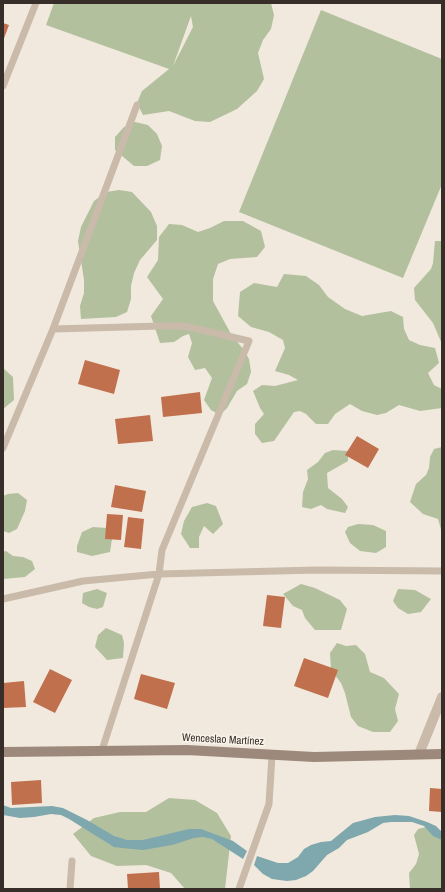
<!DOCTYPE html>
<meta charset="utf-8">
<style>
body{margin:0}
#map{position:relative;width:445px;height:892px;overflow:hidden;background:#f1e9dd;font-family:"Archivo Narrow",sans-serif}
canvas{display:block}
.frame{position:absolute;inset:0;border:4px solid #372e29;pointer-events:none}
</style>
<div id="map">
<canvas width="445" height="892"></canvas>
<div class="frame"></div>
</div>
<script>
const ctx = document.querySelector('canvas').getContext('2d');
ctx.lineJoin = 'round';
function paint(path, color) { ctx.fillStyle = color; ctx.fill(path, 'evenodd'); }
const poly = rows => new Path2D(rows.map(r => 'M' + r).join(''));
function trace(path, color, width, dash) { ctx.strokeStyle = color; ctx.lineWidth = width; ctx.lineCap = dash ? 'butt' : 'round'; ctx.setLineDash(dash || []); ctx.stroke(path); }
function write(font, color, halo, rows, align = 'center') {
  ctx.font = font + ' "Archivo Narrow",sans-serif'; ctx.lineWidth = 3; ctx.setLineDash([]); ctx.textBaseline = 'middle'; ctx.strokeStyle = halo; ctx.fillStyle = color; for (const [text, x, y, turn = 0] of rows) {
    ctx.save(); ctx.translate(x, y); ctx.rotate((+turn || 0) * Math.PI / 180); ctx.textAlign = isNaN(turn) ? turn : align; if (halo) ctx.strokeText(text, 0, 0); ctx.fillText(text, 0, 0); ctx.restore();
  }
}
paint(poly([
 [54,3,271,3,274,15,271,29,263,40,258,53,264,79,257,91,237,109,210,122,195,121,169,111,143,115,137,103,142,91,169,69,46,25],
 [191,16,193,27,173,66],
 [321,10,442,59,442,184,403,278,239,212],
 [135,122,148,125,157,134,162,146,160,160,147,166,134,166,115,150,115,137,124,127],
 [119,190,132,192,151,212,157,226,157,240,140,260,134,273,131,286,131,299,127,312,116,317,81,319,80,306,84,293,84,280,78,241,81,227,94,201,106,192],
 [224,221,243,221,261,231,265,247,257,257,230,259,218,264,213,279,213,301,231,334,243,349,249,359,251,372,247,384,237,391,227,408,220,415,211,410,204,400,212,378,205,368,195,370,188,357,192,343,189,334,183,336,174,342,160,343,151,316,163,299,147,277,158,260,159,237,169,224,182,225,198,232,210,228],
 [435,241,442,241,442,344,433,323,415,300,414,288,431,269,433,263],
 [284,274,306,276,319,285,328,297,345,309,362,316,391,311,403,317,404,329,409,340,420,345,435,348,439,363,428,373,434,385,442,389,442,408,420,411,399,405,386,413,377,415,362,411,350,404,335,414,328,424,316,424,306,414,300,411,294,412,274,441,262,443,255,434,255,424,264,414,260,408,253,391,262,385,275,386,298,380,289,375,275,371,285,348,283,340,269,332,251,327,238,316,240,292,254,283,277,287],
 [3,368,13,377,14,400,3,409],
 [442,447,442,533,438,519,423,514,410,502,416,484,426,475,429,468,430,457,434,449],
 [333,450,348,451,348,461,327,473,328,488,342,499,348,507,345,513,327,509,321,505,311,509,302,507,303,492,308,479,307,470,318,462,325,453],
 [18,493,27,500,25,511,17,529,9,533,3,531,3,496,8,494],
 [207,503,216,506,223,524,213,534,204,526,199,537,199,548,190,548,181,534,184,521,192,507],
 [358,524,373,525,386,531,386,547,376,553,360,551,350,543,345,532,348,527],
 [93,527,107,528,112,539,110,552,92,556,77,552,77,546,82,532],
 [6,551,13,556,23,557,32,561,35,569,25,577,3,579,3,552],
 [301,584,315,588,340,600,347,609,341,630,315,630,305,618,302,610,293,606,283,594],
 [97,589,107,593,103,607,97,609,89,607,82,603,83,593],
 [398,589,415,590,431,599,421,612,408,614,398,608,393,601],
 [106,628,122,635,124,643,123,658,107,660,95,647,98,635],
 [337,643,346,646,356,645,365,654,370,672,384,678,399,694,395,709,398,721,390,732,373,732,358,726,351,717,345,693,341,683,331,670,330,653],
 [169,798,195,800,217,813,231,836,225,889,185,889,171,873,146,865,117,866,91,856,73,834,94,818,120,812,146,812],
 [426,827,442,837,442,889,410,889,409,873,416,864,419,854,414,835,418,829]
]), '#b2c09e');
paint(poly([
 [3,805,11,808,52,806,63,808,87,820,114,836,127,840,143,840,189,829,201,829,233,841,247,851,243,859,212,839,203,837,194,838,172,845,143,850,122,848,114,847,69,819,61,815,51,814,34,817,20,818,3,815],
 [395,815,409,816,427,822,436,826,442,832,442,840,433,836,424,826,412,822,391,822,383,823,368,832,347,840,339,848,327,855,313,871,306,876,296,880,287,881,272,879,263,874,254,865,257,856,278,863,288,863,298,857,304,849,311,845,321,842,331,841,353,823,375,817]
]), '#7ea8ad');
paint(poly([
 [3,23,9,25,3,41],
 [85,360,120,370,114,394,78,384],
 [200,392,202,413,163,417,161,397],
 [150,415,153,441,118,444,115,419],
 [357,436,379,449,368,468,345,455],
 [115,485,146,491,142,512,111,507],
 [107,514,123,515,121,540,105,539],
 [128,517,144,519,141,549,124,547],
 [267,595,285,597,281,628,263,626],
 [304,658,338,670,328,698,294,686],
 [50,669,72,680,55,713,33,702],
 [141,674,175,683,167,709,134,699],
 [24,681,26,707,3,708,3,683],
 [41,780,42,803,12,805,11,782],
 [430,788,442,789,442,812,429,811],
 [159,872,160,889,128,889,127,874]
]), '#c0704d');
trace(poly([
 [3,86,36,3],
 [53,329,161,326,184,326,249,341,162,550,159,574,102,750],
 [3,448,53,329,137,105],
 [3,599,83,581,159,574,317,570,442,571],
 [70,889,72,861],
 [239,889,269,804,272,755]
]), '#c9baaa', 7);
trace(poly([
 [419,754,442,697]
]), '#c9baaa', 10);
trace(poly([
 [3,752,187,750,314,757,442,754]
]), '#9c897b', 10);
write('11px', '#372e29', '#f9f3ea', [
 ["Wenceslao Martínez",223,740,3]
]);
</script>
